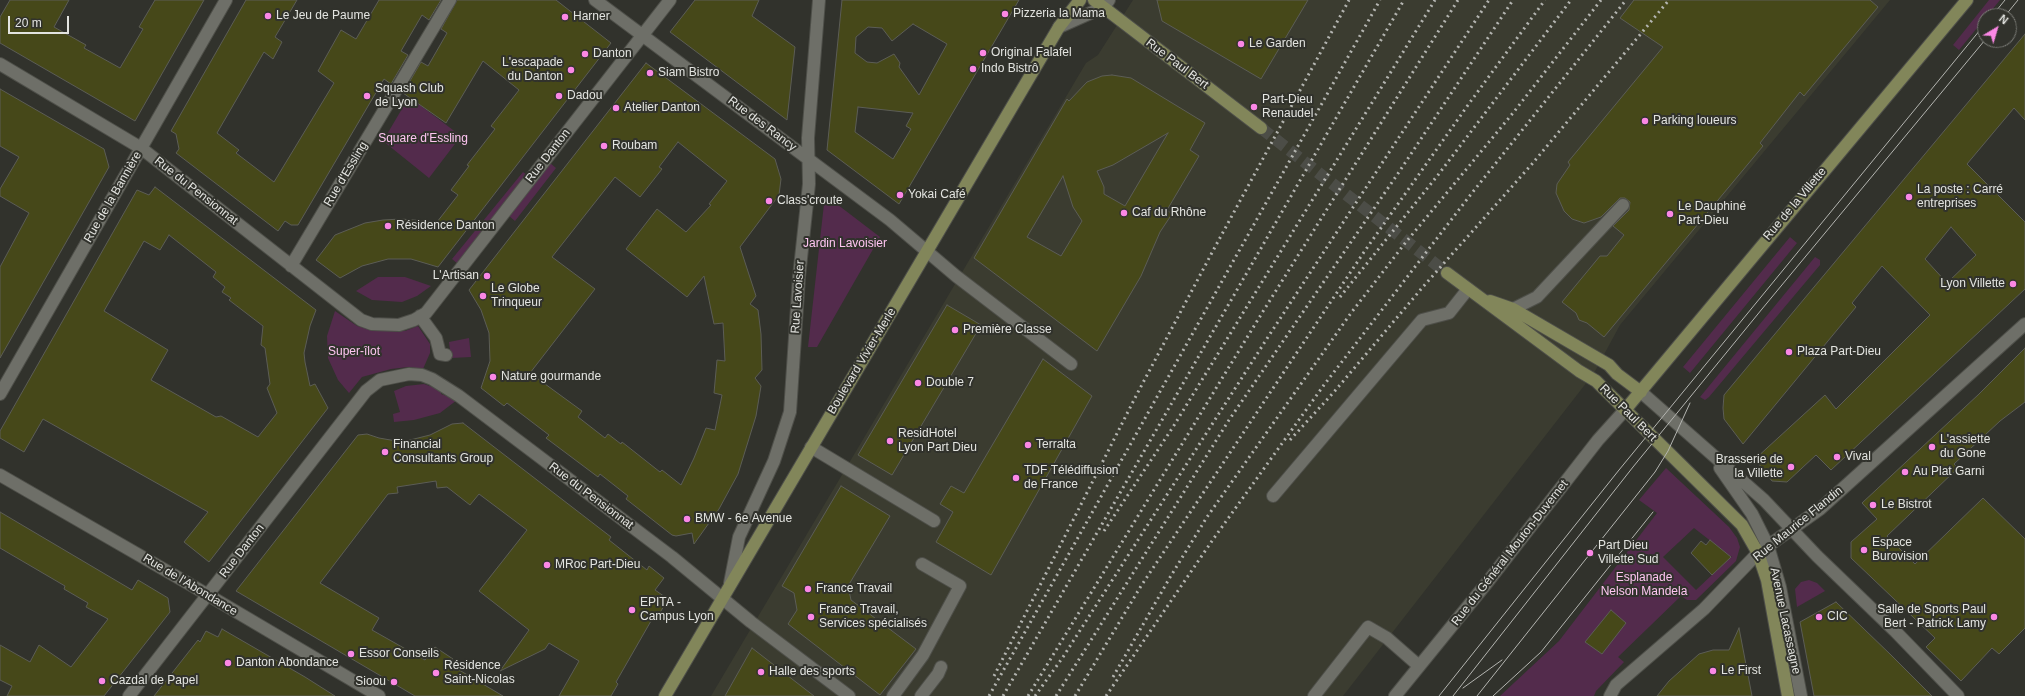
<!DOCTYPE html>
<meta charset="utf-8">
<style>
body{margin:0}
#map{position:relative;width:2025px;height:696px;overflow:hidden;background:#31322c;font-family:Helvetica,sans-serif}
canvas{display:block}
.north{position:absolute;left:1977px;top:8px;width:40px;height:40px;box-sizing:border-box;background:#31322c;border:1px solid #787974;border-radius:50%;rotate:38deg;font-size:11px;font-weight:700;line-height:16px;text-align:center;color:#e3e4e0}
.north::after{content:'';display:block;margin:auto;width:14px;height:18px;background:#fb87e5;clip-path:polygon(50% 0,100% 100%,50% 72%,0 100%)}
.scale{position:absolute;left:8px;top:16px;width:61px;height:18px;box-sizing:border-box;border:2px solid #e3e4e0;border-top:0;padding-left:5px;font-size:12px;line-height:14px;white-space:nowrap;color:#e3e4e0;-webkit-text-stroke:3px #31322c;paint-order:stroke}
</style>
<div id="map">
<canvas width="2025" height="696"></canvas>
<div class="north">N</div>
<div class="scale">20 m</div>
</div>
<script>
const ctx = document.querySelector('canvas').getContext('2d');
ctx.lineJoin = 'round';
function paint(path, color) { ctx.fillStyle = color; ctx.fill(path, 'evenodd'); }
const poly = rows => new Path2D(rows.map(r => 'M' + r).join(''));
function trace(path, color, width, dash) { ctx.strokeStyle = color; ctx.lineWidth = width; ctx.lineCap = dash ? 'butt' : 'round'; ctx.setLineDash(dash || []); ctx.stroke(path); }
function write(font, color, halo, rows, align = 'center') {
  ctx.font = font + ' Helvetica,sans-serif'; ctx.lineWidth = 4; ctx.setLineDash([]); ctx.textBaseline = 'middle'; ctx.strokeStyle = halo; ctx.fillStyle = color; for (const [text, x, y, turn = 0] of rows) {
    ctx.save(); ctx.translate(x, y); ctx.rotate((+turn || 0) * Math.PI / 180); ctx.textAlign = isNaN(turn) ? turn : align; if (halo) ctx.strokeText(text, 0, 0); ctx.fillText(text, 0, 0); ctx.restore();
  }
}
paint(poly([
 [1133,0,1890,0,1620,325,1594,373,1343,696,711,696,1086,63,1098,55]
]), '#3b3c30');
paint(poly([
 [1989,0,2000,0,1959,50,1953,45],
 [409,97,461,136,429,178,383,141],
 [550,163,556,168,515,221,509,216],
 [523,172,527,175,458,264,452,259],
 [825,195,880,237,817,347,808,347],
 [1790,237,1797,243,1690,373,1683,367],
 [1815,257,1820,260,1820,265,1709,397,1705,400,1700,397],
 [378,277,405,277,431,286,417,296,402,302,372,300,356,291],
 [335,311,357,326,376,331,405,331,418,326,430,344,430,353,423,369,408,367,391,369,362,377,349,393,338,380,328,358,327,336],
 [469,338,471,357,451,358,449,342],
 [424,384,441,390,441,394,457,400,440,413,414,420,394,422,393,414,400,412,394,391,406,386],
 [1666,468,1729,527,1737,538,1740,547,1736,561,1696,600,1687,600,1681,596,1618,657,1624,662,1596,691,1594,696,1500,696,1559,641,1657,513,1639,500],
 [1694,528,1730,556,1732,556,1696,590,1663,557],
 [1809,580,1817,583,1825,591,1797,607,1795,589,1801,582]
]), '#532b4c');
const building = poly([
 [10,0,69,0,54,27,86,45,84,48,120,68,143,29,139,27,155,0,204,0,135,121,0,43,0,17,10,0],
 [246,0,297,0,275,37,282,42,273,59,264,52,217,133,239,150,236,153,274,182,334,83,318,71,341,30,356,39,379,0,441,0,429,20,422,15,401,51,408,55,391,84,384,79,298,225,291,225,285,221,278,231,176,153,179,149,176,134,171,131,246,0],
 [457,0,556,0,611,43,438,267,411,259,388,259,362,266,340,278,316,260,335,235,365,223,383,220,401,219,437,222,458,195,451,190,469,166,467,165,495,129,491,126,519,90,483,61,446,123,403,93,421,62,428,66,447,33,441,29,457,0],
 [695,0,759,0,752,16,795,47,787,120,670,32,695,0],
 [842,0,1019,0,899,204,827,150,842,0],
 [913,24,947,44,919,95,899,67,900,63,894,54,877,63,867,62,855,53,856,37,868,27,882,28,892,41,913,24],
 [858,107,913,113,906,126,911,129,893,159,855,132,858,107],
 [1157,0,1308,0,1261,79,1162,21,1157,0],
 [1634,0,1870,0,1878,7,1804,96,1800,92,1760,143,1763,146,1604,337,1587,323,1579,320,1576,313,1562,302,1600,256,1607,256,1624,235,1613,226,1629,210,1630,202,1625,198,1620,198,1601,217,1584,223,1572,219,1564,211,1556,193,1557,184,1570,165,1568,162,1663,47,1620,18,1634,0],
 [2025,34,2025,120,2014,108,1967,164,2025,222,2025,289,1831,470,1816,455,1787,482,1772,481,1755,459,1825,395,1836,409,1930,315,1882,266,1852,303,1856,307,1743,444,1724,419,1723,408,1724,395,2025,34],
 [1951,227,1976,255,1947,283,1925,259,1951,227],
 [646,63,775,159,781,179,779,195,740,247,756,296,750,304,758,310,761,334,762,370,755,378,761,386,756,416,738,474,719,509,694,544,692,533,676,536,672,535,626,499,628,496,600,474,598,477,546,438,549,435,507,403,504,406,481,388,490,361,489,333,481,310,469,290,646,63],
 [678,142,727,181,709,204,711,205,686,232,657,209,626,249,687,297,704,276,714,324,723,323,725,361,717,360,714,393,722,395,715,430,706,428,694,458,681,485,662,470,660,472,622,442,621,444,608,434,605,438,578,417,582,411,530,373,595,289,552,257,615,177,640,197,662,169,659,167,678,142],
 [1112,75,1131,78,1205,123,1190,150,1199,156,1167,210,1172,214,1160,232,1141,276,1097,351,974,258,1067,99,1069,101,1087,82,1102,76,1112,75],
 [1168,133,1125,206,1104,194,1104,187,1097,171,1113,165,1168,133],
 [1063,176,1073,207,1082,221,1061,256,1027,237,1063,176],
 [0,89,104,149,109,167,0,358,0,267,29,213,0,196,0,189,19,157,0,146,0,89],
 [155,187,316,310,310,326,304,353,305,362,310,386,315,384,328,408,209,562,184,542,208,512,43,419,24,452,0,438,0,431,137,190,149,195,155,187],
 [169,235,216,272,213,277,225,287,222,292,231,298,229,300,263,326,261,345,265,348,270,384,267,388,277,413,258,437,221,416,216,417,151,380,168,350,104,311,144,241,160,250,169,235],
 [947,305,981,325,892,475,858,455,947,305],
 [2025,348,2025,402,2000,421,1954,464,1958,468,1887,536,1915,564,1983,498,2025,539,2025,628,1999,654,1992,648,1961,681,1926,647,1935,638,1851,558,1851,542,1877,519,1862,503,1979,394,2025,348],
 [1043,359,1092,396,991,575,936,542,953,512,940,504,951,486,964,493,1043,359],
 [463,423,611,537,609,540,647,570,649,566,664,578,655,590,668,599,658,616,655,614,616,682,618,684,611,696,559,696,579,661,549,643,545,649,500,671,529,630,479,591,527,530,479,494,470,505,447,487,437,488,436,481,397,487,398,493,388,494,320,583,379,618,372,630,425,660,435,647,453,659,449,664,503,696,415,696,236,591,358,435,367,434,379,438,402,442,430,435,452,424,463,423],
 [841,486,890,516,848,586,851,600,916,649,880,695,788,624,797,610,794,593,782,586,841,486],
 [0,512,132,590,138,580,168,598,170,612,104,696,7,696,12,686,0,680,0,645,30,662,39,645,71,667,108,619,86,607,88,603,64,589,65,586,0,548,0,512],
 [1710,540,1731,557,1712,575,1691,553,1701,541,1706,545,1710,540],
 [1836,602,1891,655,1932,696,1814,696,1800,622,1836,602],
 [1611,610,1626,623,1602,654,1585,642,1611,610],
 [1739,628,1752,696,1657,696,1669,681,1699,654,1713,650,1729,650,1739,628],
 [222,629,305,677,335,696,154,696,198,640,200,642,206,631,218,637,222,629],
 [752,648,814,696,725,696,752,648]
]);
paint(building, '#464819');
trace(building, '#5c5d56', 1);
trace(poly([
 [1261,128,1447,273]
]), '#4c4d47', 12, [12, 6]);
const minor = poly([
 [595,0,890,220,956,276,1071,364],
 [1059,27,1104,7,1109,0],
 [0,64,141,148,361,320,372,324,399,325,414,320,426,313,670,0],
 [291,266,450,0],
 [1513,309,1537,297,1623,205],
 [420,316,436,338,440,354,446,355],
 [1641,392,1764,500,1817,556,1896,632,1958,696],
 [0,394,226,0],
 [811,447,934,521],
 [1720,468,1752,514,1768,546,1780,587,1801,696],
 [0,475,191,585,379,696],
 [1273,496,1422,320,1449,313,1468,289],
 [730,583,739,537,774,461,790,412,799,277,809,184,808,138,819,0],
 [129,696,366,391,380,380,409,374,422,375,432,379,459,396,672,557,751,622,849,696],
 [893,696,923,655,960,586,922,564],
 [921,696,938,674,941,667],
 [1314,696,1368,627,1387,638,1419,666],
 [1395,696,1486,584,1598,440,1625,410],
 [1610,696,1616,685,1704,609,1758,553,1820,509,2025,324]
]);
const major = poly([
 [1094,0,1261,128],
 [1447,273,1579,371,1596,381,1742,525,1758,553,1767,580,1788,696],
 [1490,301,1513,309,1609,365,1617,374,1641,392],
 [1625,410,1967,0],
 [665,696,1059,27,1080,0]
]);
trace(minor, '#4e4f49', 14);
trace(major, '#4e4f49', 14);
trace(minor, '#6e6f68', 12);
trace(major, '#82865a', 12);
trace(poly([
 [1992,16,2005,0],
 [2005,16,2018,0],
 [1463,688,1502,660],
 [1439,696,1619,470,1985,24],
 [1453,696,1633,467,1762,309,1985,40],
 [1477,696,1655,472,1668,451,1690,403],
 [1493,696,1541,652,1653,512]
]), '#b4b5b1', 1);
trace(poly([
 [1340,297,1438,175,1571,0],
 [1290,440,1334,392,1422,288,1532,164,1669,0],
 [1104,531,1173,427,1435,0],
 [994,676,1137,394,1215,247,1349,0],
 [1113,677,1169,579,1207,517,1351,313,1406,242,1513,113,1601,0],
 [989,696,1380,0],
 [1003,696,1404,0],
 [1028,696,1262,313,1458,0],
 [1035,696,1063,657,1268,337,1489,0],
 [1056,696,1229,420,1399,172,1513,0],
 [1075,696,1141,586,1364,252,1468,105,1545,0],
 [1106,696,1214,538,1324,385,1468,198,1626,0]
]), '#b4b5b1', 3, [2, 4]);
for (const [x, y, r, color] of [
 [1005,14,4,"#fb87e5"],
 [268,16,4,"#fb87e5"],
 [565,17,4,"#fb87e5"],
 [1241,44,4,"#fb87e5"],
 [983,53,4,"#fb87e5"],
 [585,54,4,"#fb87e5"],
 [973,69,4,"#fb87e5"],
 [571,70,4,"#fb87e5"],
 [650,73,4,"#fb87e5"],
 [367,96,4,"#fb87e5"],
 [559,96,4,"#fb87e5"],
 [1254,107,4,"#fb87e5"],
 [616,108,4,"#fb87e5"],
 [1645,121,4,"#fb87e5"],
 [604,146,4,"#fb87e5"],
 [900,195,4,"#fb87e5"],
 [1909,197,4,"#fb87e5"],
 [769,201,4,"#fb87e5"],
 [1124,213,4,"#fb87e5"],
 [1670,214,4,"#fb87e5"],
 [388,226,4,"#fb87e5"],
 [487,276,4,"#fb87e5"],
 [2013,284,4,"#fb87e5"],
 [483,296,4,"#fb87e5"],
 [955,330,4,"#fb87e5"],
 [1789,352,4,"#fb87e5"],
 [493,377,4,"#fb87e5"],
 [918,383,4,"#fb87e5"],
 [890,441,4,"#fb87e5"],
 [1028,445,4,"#fb87e5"],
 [1932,447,4,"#fb87e5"],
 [385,452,4,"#fb87e5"],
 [1837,457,4,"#fb87e5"],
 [1791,467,4,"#fb87e5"],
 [1905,472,4,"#fb87e5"],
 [1016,478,4,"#fb87e5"],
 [1873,505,4,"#fb87e5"],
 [687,519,4,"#fb87e5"],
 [1864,550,4,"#fb87e5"],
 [1590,553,4,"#fb87e5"],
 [547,565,4,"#fb87e5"],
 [808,589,4,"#fb87e5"],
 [632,610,4,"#fb87e5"],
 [811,617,4,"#fb87e5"],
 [1819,617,4,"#fb87e5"],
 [1994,617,4,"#fb87e5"],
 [351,654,4,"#fb87e5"],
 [228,663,4,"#fb87e5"],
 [1713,671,4,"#fb87e5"],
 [761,672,4,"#fb87e5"],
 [436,673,4,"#fb87e5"],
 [102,681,4,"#fb87e5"],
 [394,682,4,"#fb87e5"]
]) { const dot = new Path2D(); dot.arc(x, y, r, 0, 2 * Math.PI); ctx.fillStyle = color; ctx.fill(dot); trace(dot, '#31322c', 1.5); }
write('12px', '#e3e4e0', '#31322c', [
 ["Pizzeria la Mama",1013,14],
 ["Le Jeu de Paume",276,16],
 ["Harner",573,17],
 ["Le Garden",1249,44],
 ["Original Falafel",991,53],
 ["Danton",593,54],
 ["L'escapade",563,63,"right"],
 ["du Danton",563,77,"right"],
 ["Indo Bistrô",981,69],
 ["Siam Bistro",658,73],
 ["Squash Club",375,89],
 ["de Lyon",375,103],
 ["Dadou",567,96],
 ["Part-Dieu",1262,100],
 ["Renaudel",1262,114],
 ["Atelier Danton",624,108],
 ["Parking loueurs",1653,121],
 ["Roubam",612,146],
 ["La poste : Carré",1917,190],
 ["entreprises",1917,204],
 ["Yokai Café",908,195],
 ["Class'croute",777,201],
 ["Le Dauphiné",1678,207],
 ["Part-Dieu",1678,221],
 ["Caf du Rhône",1132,213],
 ["Résidence Danton",396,226],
 ["L'Artisan",479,276,"right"],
 ["Lyon Villette",2005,284,"right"],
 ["Le Globe",491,289],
 ["Trinqueur",491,303],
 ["Première Classe",963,330],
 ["Plaza Part-Dieu",1797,352],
 ["Nature gourmande",501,377],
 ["Double 7",926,383],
 ["ResidHotel",898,434],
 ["Lyon Part Dieu",898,448],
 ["L'assiette",1940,440],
 ["du Gone",1940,454],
 ["Financial",393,445],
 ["Consultants Group",393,459],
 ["Terralta",1036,445],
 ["Vival",1845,457],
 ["Brasserie de",1783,460,"right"],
 ["la Villette",1783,474,"right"],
 ["TDF Télédiffusion",1024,471],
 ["de France",1024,485],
 ["Au Plat Garni",1913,472],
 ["Le Bistrot",1881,505],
 ["BMW - 6e Avenue",695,519],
 ["Espace",1872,543],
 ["Burovision",1872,557],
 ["Part Dieu",1598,546],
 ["Villette Sud",1598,560],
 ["MRoc Part-Dieu",555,565],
 ["France Travail",816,589],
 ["EPITA -",640,603],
 ["Campus Lyon",640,617],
 ["France Travail,",819,610],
 ["Services spécialisés",819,624],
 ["Salle de Sports Paul",1986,610,"right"],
 ["Bert - Patrick Lamy",1986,624,"right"],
 ["CIC",1827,617],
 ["Essor Conseils",359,654],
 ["Danton Abondance",236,663],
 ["Résidence",444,666],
 ["Saint-Nicolas",444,680],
 ["Le First",1721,671],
 ["Halle des sports",769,672],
 ["Cazdal de Papel",110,681],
 ["Sioou",386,682,"right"]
], 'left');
write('12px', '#e3e4e0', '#31322c', [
 ["Rue Paul Bert",1177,64,37],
 ["Rue des Rancy",762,124,37],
 ["Rue Danton",548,156,-52],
 ["Rue d'Essling",346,174,-59],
 ["Rue du Pensionnat",196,191,38],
 ["Rue de la Bannière",113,197,-60],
 ["Rue de la Villette",1795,204,-50],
 ["Rue Lavoisier",798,297,-86],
 ["Boulevard Vivier-Merle",862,361,-59],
 ["Rue Paul Bert",1628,413,45],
 ["Rue du Pensionnat",591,496,37],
 ["Rue Maurice Flandin",1798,524,-39],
 ["Rue Danton",242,551,-52],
 ["Rue du Général Mouton-Duvernet",1510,553,-52],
 ["Rue de l'Abondance",190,585,31],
 ["Avenue Lacassagne",1785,621,78]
]);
write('12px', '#fec5f1', '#31322c', [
 ["Square d'Essling",423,139],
 ["Jardin Lavoisier",845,244],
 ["Super-îlot",354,352],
 ["Esplanade",1644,578],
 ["Nelson Mandela",1644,592]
]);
</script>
